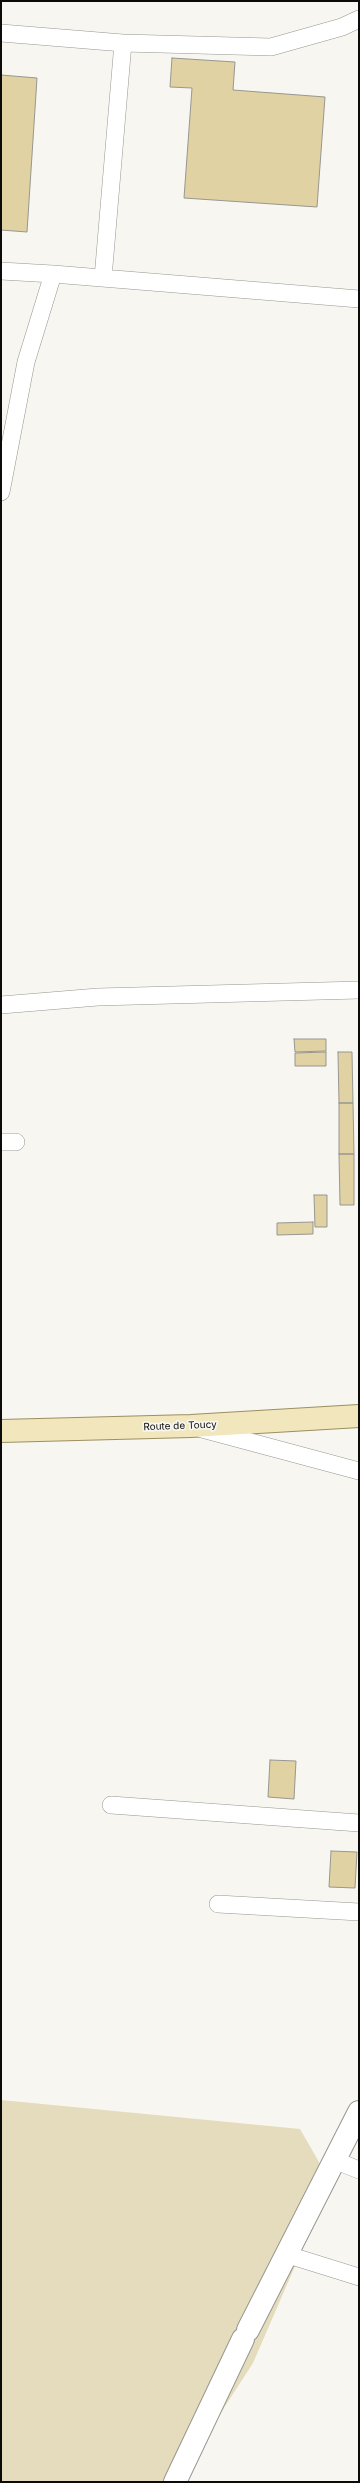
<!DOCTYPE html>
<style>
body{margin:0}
#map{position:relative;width:360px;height:2483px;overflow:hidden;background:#f7f6f0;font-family:Inter,sans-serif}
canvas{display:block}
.frame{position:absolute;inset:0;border:2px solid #0c0b09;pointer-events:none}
</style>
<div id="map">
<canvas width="360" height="2483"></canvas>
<div class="frame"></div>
</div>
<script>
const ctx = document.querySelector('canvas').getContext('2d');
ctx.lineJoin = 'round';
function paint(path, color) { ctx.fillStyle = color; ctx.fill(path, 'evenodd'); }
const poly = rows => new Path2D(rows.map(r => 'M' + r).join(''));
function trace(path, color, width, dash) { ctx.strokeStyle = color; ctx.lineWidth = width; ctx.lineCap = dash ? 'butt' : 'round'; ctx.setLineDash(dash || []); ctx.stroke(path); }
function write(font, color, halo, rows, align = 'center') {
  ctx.font = font + ' Inter,sans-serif'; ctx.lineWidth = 3.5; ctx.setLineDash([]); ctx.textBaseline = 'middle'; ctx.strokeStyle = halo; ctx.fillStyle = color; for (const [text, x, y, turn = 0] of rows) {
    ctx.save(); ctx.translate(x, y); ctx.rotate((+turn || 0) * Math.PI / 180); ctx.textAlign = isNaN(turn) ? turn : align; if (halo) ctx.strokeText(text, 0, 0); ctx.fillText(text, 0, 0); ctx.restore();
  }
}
paint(poly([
 [1,2100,300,2129,331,2183,253,2363,176,2482,1,2482]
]), '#e4dcbc');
const building = poly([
 [172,58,235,62,233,90,325,97,317,207,184,198,192,88,170,87,172,58],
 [1,75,37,78,27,232,1,230,1,75],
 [294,1039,326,1039,326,1051,295,1052,294,1039],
 [326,1052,326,1066,295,1066,295,1053,326,1052],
 [338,1052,352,1052,353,1103,339,1103,338,1052],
 [339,1103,353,1103,354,1154,339,1154,339,1103],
 [339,1154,354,1154,354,1205,340,1205,339,1154],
 [314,1195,327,1195,327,1227,315,1227,314,1195],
 [313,1222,313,1234,277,1235,277,1223,313,1222],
 [270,1760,296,1761,294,1799,268,1797,270,1760],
 [331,1851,357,1852,355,1888,329,1887,331,1851]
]);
paint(building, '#e0d2a3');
trace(building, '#979690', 1);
const lane = poly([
 [1,33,123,43],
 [1,271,53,274],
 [103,278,123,43,271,47,342,27,359,19],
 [1,492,26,362,53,274,359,299],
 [1,1005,98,997,359,990],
 [1,1142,16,1142],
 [202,1429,359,1471],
 [111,1805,359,1823],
 [218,1904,359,1912],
 [334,2160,359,2170],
 [285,2254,359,2277]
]);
const street = poly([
 [248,2330,359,2112],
 [175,2482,243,2339]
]);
const primary = poly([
 [1,1431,191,1426,359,1416]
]);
trace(lane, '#979690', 18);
trace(street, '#979690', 24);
trace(primary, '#9c8f61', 24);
trace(lane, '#fff', 17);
trace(street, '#fff', 22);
trace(primary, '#f2e6bc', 22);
write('10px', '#0c0b09', '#f7f6f0', [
 ["Route de Toucy",180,1426,-2]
]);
</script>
